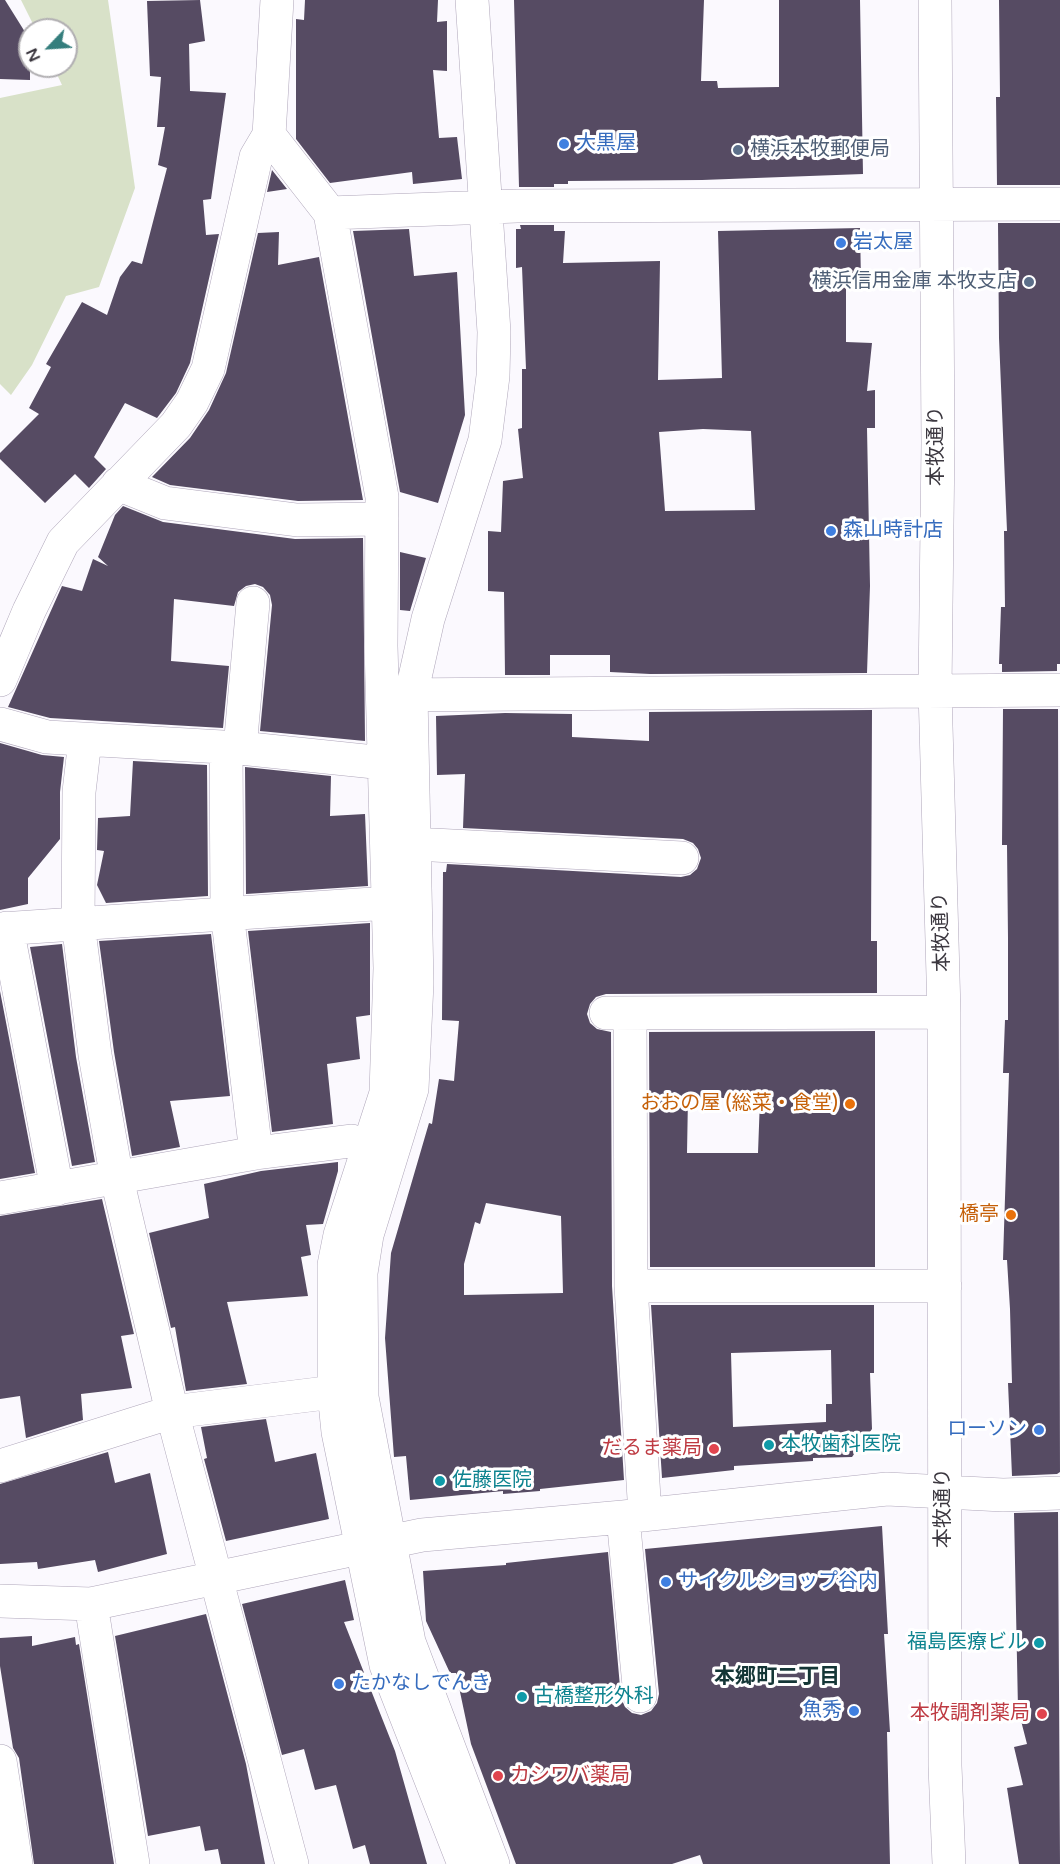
<!DOCTYPE html>
<meta charset="utf-8">
<style>
body{margin:0}
#map{position:relative;width:1060px;height:1864px;overflow:hidden;background:#fbf9fe;font-family:"Varela Round",sans-serif}
canvas{display:block}
.north{position:absolute;left:18px;top:18px;width:60px;height:60px;box-sizing:border-box;background:#fff;border:2px solid #b1afb2;border-radius:50%;rotate:245deg;font-size:16px;font-weight:700;line-height:24px;text-align:center;color:#3b373f}
.north::after{content:'';display:block;margin:auto;width:21px;height:27px;background:#357e7d;clip-path:polygon(50% 0,100% 100%,50% 72%,0 100%)}
</style>
<div id="map">
<canvas width="1060" height="1864"></canvas>
<div class="north">N</div>
</div>
<script>
const ctx = document.querySelector('canvas').getContext('2d');
ctx.lineJoin = 'round';
function paint(path, color) { ctx.fillStyle = color; ctx.fill(path, 'evenodd'); }
const poly = rows => new Path2D(rows.map(r => 'M' + r).join(''));
function trace(path, color, width, dash) { ctx.strokeStyle = color; ctx.lineWidth = width; ctx.lineCap = dash ? 'butt' : 'round'; ctx.setLineDash(dash || []); ctx.stroke(path); }
function write(font, color, halo, rows, align = 'center') {
  ctx.font = font + ' "Varela Round","Noto Sans JP",sans-serif'; ctx.lineWidth = 6; ctx.setLineDash([]); ctx.textBaseline = 'middle'; ctx.strokeStyle = halo; ctx.fillStyle = color; for (const [text, x, y, turn = 0] of rows) {
    ctx.save(); ctx.translate(x, y); ctx.rotate((+turn || 0) * Math.PI / 180); ctx.textAlign = isNaN(turn) ? turn : align; if (halo) ctx.strokeText(text, 0, 0); ctx.fillText(text, 0, 0); ctx.restore();
  }
}
paint(poly([
 [21,0,108,0,135,188,99,287,66,296,32,365,11,395,0,384,0,98,62,85,53,66,66,66,66,30,36,30]
]), '#d8e1c8');
paint(poly([
 [0,0,5,0,30,40,30,80,0,79],
 [200,0,205,41,189,44,190,91,226,93,211,199,203,200,206,235,219,234,190,363,176,393,157,418,125,403,94,457,106,469,89,488,75,474,45,503,0,459,0,453,39,414,29,408,51,367,46,364,82,302,107,315,120,277,132,261,142,264,167,168,158,165,165,127,157,127,161,77,150,76,147,1],
 [305,0,438,0,437,22,447,21,447,71,433,70,439,138,457,137,462,179,413,184,412,172,330,183,296,139,296,19,304,20],
 [514,0,704,0,701,81,717,81,718,88,779,87,779,0,860,0,863,174,702,180,568,181,568,184,554,184,554,187,519,187],
 [999,0,1060,0,1060,185,997,185,996,97,1000,97],
 [272,170,287,189,267,192],
 [998,223,1060,223,1060,664,1057,664,1057,671,1002,672,1002,664,999,664,1001,607,1005,607,1004,531,1007,531,999,338],
 [520,225,554,225,554,231,565,231,563,263,660,261,658,380,722,378,718,231,860,228,861,282,846,283,846,342,872,343,867,391,875,390,875,428,867,428,870,586,867,673,650,674,610,672,610,655,550,655,550,675,505,675,504,592,488,591,488,531,501,532,503,481,523,478,518,429,522,428,522,369,526,369,522,267,516,268,516,229,521,229],
 [703,429,751,431,755,510,665,511,659,432],
 [409,229,414,276,457,272,465,415,438,503,400,492,353,231],
 [279,232,278,265,319,257,363,500,298,501,170,485,152,477,190,438,209,410,226,373,258,233],
 [123,506,163,522,295,539,363,538,365,741,260,731,272,605,270,595,263,587,255,584,246,586,238,592,234,606,174,599,171,661,229,666,223,728,50,718,8,707,62,586,82,591,93,559,108,566,98,557,115,515],
 [400,552,426,558,410,611,400,610],
 [1003,709,1058,709,1060,1472,1057,1474,1012,1476,1008,1383,1012,1383,1010,1309,1007,1260,1003,1260,1009,1073,1003,1073,1005,1020,1008,1020,1008,938,1007,845,1002,845],
 [872,710,871,941,877,941,877,993,606,994,596,997,590,1004,587,1014,590,1023,597,1029,611,1032,612,1286,624,1480,540,1489,540,1491,503,1494,503,1491,410,1500,406,1456,394,1457,385,1338,391,1253,429,1123,432,1124,439,1079,454,1081,459,1021,442,1020,443,872,446,872,447,864,681,877,690,875,697,869,701,858,698,849,693,843,683,839,463,828,465,774,437,775,436,716,505,713,572,714,572,737,649,741,649,712],
 [486,1203,561,1216,563,1293,464,1295,464,1264,475,1222,480,1224],
 [0,743,42,755,64,757,60,792,60,839,28,878,28,904,0,910],
 [133,761,207,765,208,896,106,903,97,885,104,851,97,850,98,818,130,816],
 [245,767,331,776,330,816,365,814,368,886,246,894],
 [370,923,370,1015,356,1017,360,1059,327,1064,333,1124,272,1132,248,931],
 [211,934,230,1096,170,1101,180,1147,132,1156,114,1052,99,941],
 [62,944,76,1057,95,1162,72,1166,30,947],
 [0,991,35,1173,0,1179],
 [875,1031,875,1267,650,1267,649,1032],
 [688,1097,760,1099,758,1153,687,1153],
 [338,1162,338,1171,323,1224,306,1225,311,1255,301,1257,308,1296,227,1302,247,1384,186,1391,175,1327,171,1328,149,1233,209,1218,204,1184,261,1171],
 [102,1199,134,1334,121,1336,132,1388,81,1394,83,1420,26,1438,20,1396,0,1399,0,1216],
 [651,1305,874,1305,874,1373,870,1373,872,1429,852,1457,813,1458,813,1461,734,1466,734,1470,662,1478],
 [831,1350,832,1404,826,1404,826,1422,733,1427,731,1353],
 [266,1419,275,1462,316,1453,329,1519,226,1541,204,1459,207,1458,201,1427],
 [108,1452,115,1483,150,1473,167,1554,98,1572,95,1560,38,1569,37,1562,0,1564,0,1484],
 [1058,1512,1060,1864,1019,1864,1007,1788,1023,1785,1014,1747,1027,1744,1018,1709,1014,1513],
 [882,1526,888,1634,884,1634,890,1732,887,1732,890,1864,703,1864,700,1855,672,1864,516,1864,471,1744,456,1673,450,1673,426,1621,423,1571,506,1565,506,1563,608,1552,621,1698,625,1707,632,1713,641,1715,651,1711,657,1703,659,1694,645,1549],
 [345,1580,354,1620,344,1622,395,1751,427,1864,370,1864,365,1845,353,1849,336,1785,315,1790,304,1749,282,1755,242,1604],
 [206,1614,246,1764,265,1864,221,1864,218,1849,205,1851,200,1826,148,1836,115,1636],
 [32,1636,32,1646,75,1637,76,1645,79,1644,114,1864,34,1864,19,1758,13,1748,0,1666,0,1638]
]), '#564b63');
const minor = poly([
 [277,0,269,135,330,213,382,497,381,646,390,968,386,1093,340,1235,334,1265,334,1392,338,1432,386,1665,464,1864],
 [472,0,494,332,493,376,485,440,428,619,411,695,417,983,412,1089,367,1235,361,1273,362,1397,409,1642,493,1864],
 [935,0,938,442,935,690,944,1012,945,1766,949,1864],
 [330,213,517,206,1060,204],
 [118,484,165,503,297,520,382,519],
 [0,680,29,611,63,542,176,425,192,402,208,369,256,157,269,135],
 [392,695,1060,690],
 [0,724,47,737,240,748,384,763],
 [85,740,79,792,78,923,95,1055,117,1179,172,1412,292,1864],
 [226,747,227,912,256,1153],
 [240,748,253,603],
 [414,844,682,858],
 [7,928,57,1189],
 [0,929,388,903],
 [606,1013,944,1012],
 [630,1013,631,1286,645,1515],
 [0,1198,256,1153,351,1141,369,1146],
 [631,1286,945,1286],
 [0,1466,172,1412,334,1392],
 [623,1517,640,1696],
 [0,1601,91,1604,422,1535,623,1517,887,1489,1003,1495,1060,1493],
 [91,1604,133,1864],
 [0,1761,16,1864]
]);
trace(minor, '#afa6ba', 34);
trace(minor, '#fff', 33);
for (const [x, y, r, color] of [
 [564,144,6,"#3f7fe0"],
 [738,150,6,"#5c6f8a"],
 [841,243,6,"#3f7fe0"],
 [1029,282,6,"#5c6f8a"],
 [831,531,6,"#3f7fe0"],
 [850,1104,6,"#e8710a"],
 [1011,1215,6,"#e8710a"],
 [1039,1430,6,"#3f7fe0"],
 [769,1445,6,"#0f9aa8"],
 [714,1449,6,"#e0444e"],
 [440,1481,6,"#0f9aa8"],
 [666,1582,6,"#3f7fe0"],
 [1039,1643,6,"#0f9aa8"],
 [339,1684,6,"#3f7fe0"],
 [522,1697,6,"#0f9aa8"],
 [854,1711,6,"#3f7fe0"],
 [1042,1714,6,"#e0444e"],
 [498,1776,6,"#e0444e"]
]) { const dot = new Path2D(); dot.arc(x, y, r, 0, 2 * Math.PI); ctx.fillStyle = color; ctx.fill(dot); trace(dot, '#fff', 2); }
write('20px', '#366cbe', '#fff', [
 ["大黒屋",576,144],
 ["岩太屋",853,243],
 ["森山時計店",843,531],
 ["ローソン",1027,1430,"right"],
 ["サイクルショップ谷内",678,1582],
 ["たかなしでんき",351,1684],
 ["魚秀",842,1711,"right"]
], 'left');
write('20px', '#4e5e75', '#fff', [
 ["横浜本牧郵便局",750,150],
 ["横浜信用金庫 本牧支店",1017,282,"right"]
], 'left');
write('20px', '#3b373f', '#fff', [
 ["本牧通り",937,446,-90],
 ["本牧通り",942,932,-92],
 ["本牧通り",944,1508,-90]
]);
write('20px', '#c56008', '#fff', [
 ["おおの屋 (総菜・食堂)",838,1104],
 ["橋亭",999,1215]
], 'right');
write('20px', '#0d838f', '#fff', [
 ["本牧歯科医院",781,1445],
 ["佐藤医院",452,1481],
 ["福島医療ビル",1027,1643,"right"],
 ["古橋整形外科",534,1697]
], 'left');
write('20px', '#be3a42', '#fff', [
 ["だるま薬局",702,1449],
 ["本牧調剤薬局",1030,1714],
 ["カシワバ薬局",510,1776,"left"]
], 'right');
write('bold 21px', '#143636', '#fff', [
 ["本郷町二丁目",777,1677]
]);
</script>
